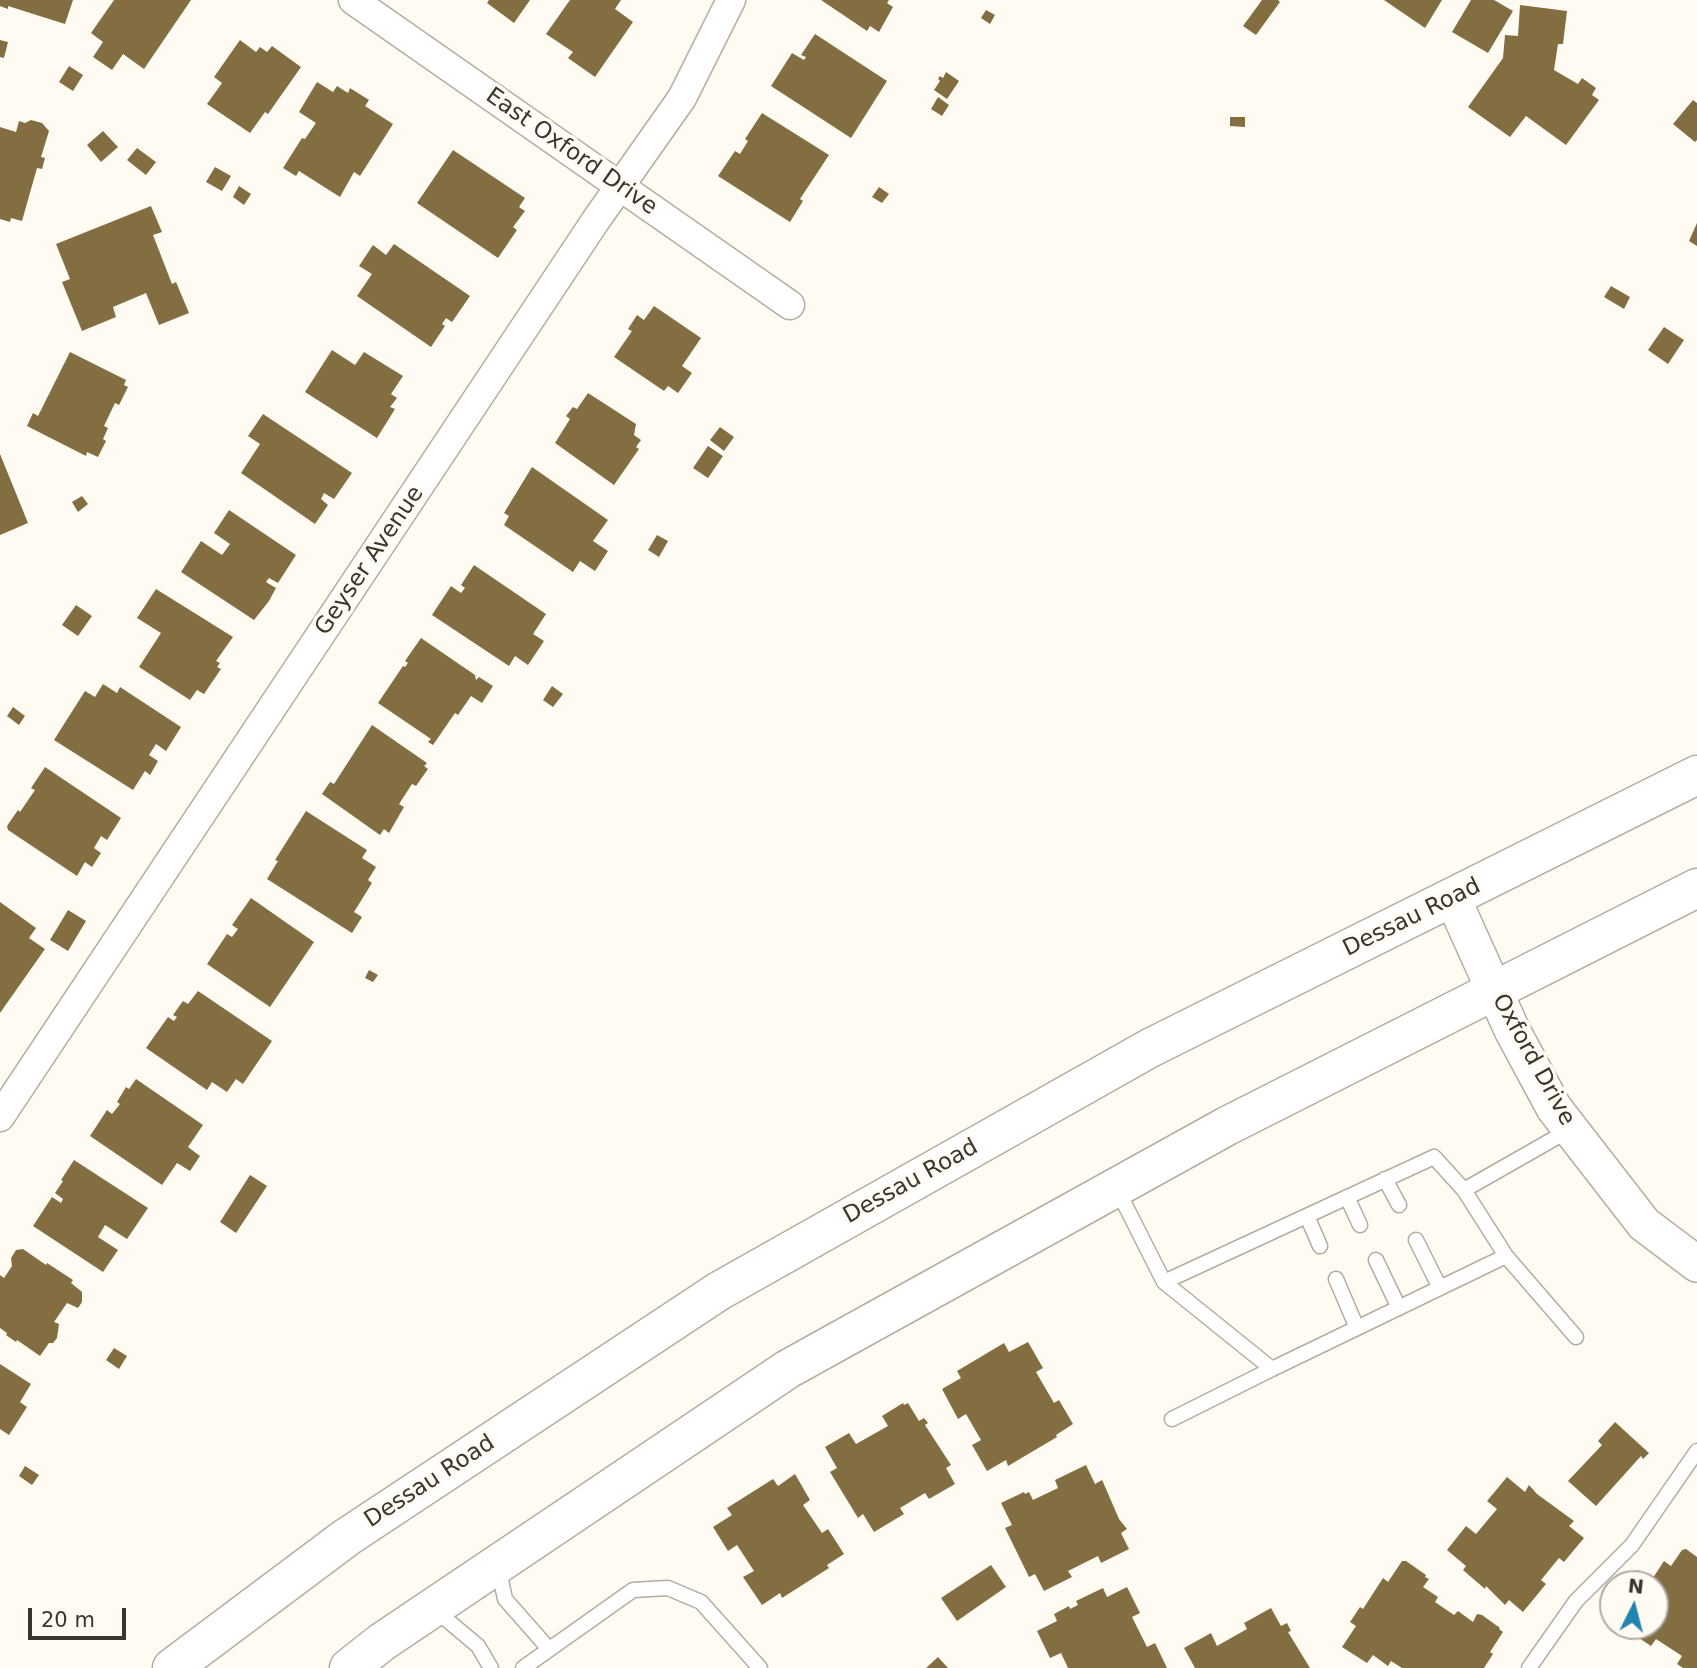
<!DOCTYPE html>
<style>
body{margin:0}
#map{position:relative;width:1697px;height:1668px;overflow:hidden;background:#fffbf3;font-family:"DejaVu Sans",sans-serif}
canvas{display:block}
.north{position:absolute;left:1599px;top:1570px;width:70px;height:70px;box-sizing:border-box;background:#fffbf3;border:2px solid #afaca5;border-radius:50%;rotate:6deg;font-size:19px;font-weight:700;line-height:28px;text-align:center;color:#383631}
.north::after{content:'';display:block;margin:auto;width:24px;height:32px;background:#2484b0;clip-path:polygon(50% 0,100% 100%,50% 72%,0 100%)}
.scale{position:absolute;left:28px;top:1608px;width:98px;height:32px;box-sizing:border-box;border:4px solid #383631;border-top:0;padding-left:9px;font-size:21px;line-height:24px;white-space:nowrap;color:#383631;-webkit-text-stroke:5px #fffbf3;paint-order:stroke}
</style>
<div id="map">
<canvas width="1697" height="1668"></canvas>
<div class="north">N</div>
<div class="scale">20 m</div>
</div>
<script>
const ctx = document.querySelector('canvas').getContext('2d');
ctx.lineJoin = 'round';
function paint(path, color) { ctx.fillStyle = color; ctx.fill(path, 'evenodd'); }
const poly = rows => new Path2D(rows.map(r => 'M' + r).join(''));
function trace(path, color, width, dash) { ctx.strokeStyle = color; ctx.lineWidth = width; ctx.lineCap = dash ? 'butt' : 'round'; ctx.setLineDash(dash || []); ctx.stroke(path); }
function write(font, color, halo, rows, align = 'center') {
  ctx.font = font + ' "DejaVu Sans",sans-serif'; ctx.lineWidth = 7; ctx.setLineDash([]); ctx.textBaseline = 'middle'; ctx.strokeStyle = halo; ctx.fillStyle = color; for (const [text, x, y, turn = 0] of rows) {
    ctx.save(); ctx.translate(x, y); ctx.rotate((+turn || 0) * Math.PI / 180); ctx.textAlign = isNaN(turn) ? turn : align; if (halo) ctx.strokeText(text, 0, 0); ctx.fillText(text, 0, 0); ctx.restore();
  }
}
paint(poly([
 [0,0,73,0,65,24,8,6,8,9,0,6],
 [114,0,191,0,144,69,123,54,112,70,93,57,103,42,91,33],
 [489,0,530,0,514,23,487,3],
 [570,0,621,0,615,9,633,22,595,77,568,58,573,52,546,34],
 [821,0,889,0,887,3,893,7,879,32,870,26,867,31],
 [1262,0,1278,0,1280,2,1256,35,1243,26],
 [1384,0,1442,0,1425,28],
 [1471,0,1494,0,1513,11,1488,53,1452,32],
 [1520,5,1567,11,1563,44,1558,44,1554,70,1578,84,1582,78,1596,88,1592,95,1599,100,1566,145,1526,116,1510,137,1468,107,1503,58,1505,35,1518,36],
 [986,10,995,15,990,24,981,18],
 [815,34,887,81,851,138,771,86,792,53,804,60,806,57,801,55],
 [0,40,8,42,4,58,0,57],
 [240,40,256,52,260,47,267,52,272,46,301,67,268,114,265,112,250,133,207,104,222,83,214,77],
 [69,66,83,75,73,91,59,82],
 [946,72,959,81,947,99,934,90,940,81,938,79,940,76,943,78],
 [317,82,333,92,337,86,348,93,350,88,369,100,365,106,393,124,360,176,354,172,340,197,299,171,296,176,283,168,302,138,305,139,316,123,299,112],
 [938,97,949,105,942,116,931,109],
 [1693,100,1697,103,1697,140,1695,142,1673,124],
 [762,113,829,155,800,199,803,201,790,222,718,176,735,151,740,154,748,141,745,139],
 [1230,117,1245,117,1245,127,1230,126],
 [31,120,42,123,49,131,41,157,45,158,42,169,37,168,22,221,11,218,10,222,0,219,0,127,16,132,19,121,25,123],
 [103,131,118,147,101,162,87,145],
 [137,148,156,162,146,175,127,160],
 [453,150,525,198,519,207,525,211,513,227,517,230,498,258,417,203],
 [215,167,231,176,222,191,206,182],
 [239,186,251,194,244,205,233,197],
 [879,187,889,194,882,203,872,197],
 [151,206,162,232,153,235,172,284,176,282,189,313,159,325,146,293,113,307,116,317,82,331,62,282,70,279,56,244],
 [1697,223,1697,246,1689,241],
 [394,244,470,296,452,322,446,318,442,324,445,326,431,347,357,296,372,274,359,266,373,245,386,255],
 [1611,286,1630,297,1624,309,1604,297],
 [654,306,701,338,682,366,692,373,678,393,668,386,664,391,614,357,632,331,628,329,637,315,644,320],
 [1664,327,1684,340,1668,364,1648,350],
 [332,350,355,365,364,352,403,376,391,394,397,398,390,407,395,409,377,438,305,392],
 [70,352,126,380,124,385,128,387,119,405,115,403,104,426,108,428,103,439,106,441,98,457,87,452,86,456,27,426,33,413,38,416],
 [588,393,636,424,634,435,641,440,636,447,639,449,614,485,555,443,570,419,566,416,573,407,577,409],
 [263,414,352,473,334,499,324,493,321,499,328,505,315,524,241,473,260,444,248,436],
 [720,427,734,437,724,451,710,440],
 [708,446,723,456,708,478,693,468],
 [0,454,28,523,0,535],
 [532,467,608,520,593,541,608,551,595,571,580,561,573,572,504,525,509,516,504,513],
 [82,496,88,504,78,512,72,502],
 [229,510,296,555,278,583,269,578,266,582,276,588,269,601,254,620,181,572,201,541,222,555,230,544,214,533],
 [657,535,668,541,659,557,648,550],
 [474,565,546,614,533,634,544,641,528,665,515,656,509,666,432,615,451,586,461,593,465,588,461,585],
 [156,589,233,637,216,661,220,663,217,667,221,669,204,694,197,690,190,700,139,667,161,633,137,618],
 [76,605,92,616,78,636,62,625],
 [421,638,475,675,476,680,479,677,493,686,482,703,471,696,458,715,455,713,433,745,428,742,431,739,378,703,403,666,405,667,408,663,405,661],
 [103,684,117,693,120,687,181,727,166,751,156,744,149,755,158,761,150,775,145,771,133,790,54,740,85,691,95,697],
 [552,686,563,694,553,707,543,700],
 [13,707,25,716,19,725,7,716],
 [372,725,427,763,424,766,428,769,416,786,412,784,399,804,404,807,389,833,384,829,380,835,322,794,330,782,334,784],
 [45,767,121,818,107,840,101,836,94,848,101,853,92,867,85,862,77,876,8,830,7,826,18,810,20,812,35,790,31,788],
 [306,811,367,850,362,858,376,867,368,880,372,883,354,912,362,917,352,933,267,879,278,861,275,860],
 [251,898,314,942,270,1007,207,964,227,934,232,937,238,929,232,925],
 [0,902,36,928,29,938,45,949,0,1013],
 [68,910,86,921,68,951,50,940],
 [369,970,378,975,373,982,365,978],
 [198,991,272,1041,243,1084,236,1079,227,1092,212,1082,207,1090,146,1048,168,1017,174,1021,177,1017,173,1015,183,1001,188,1004],
 [136,1079,203,1125,188,1147,200,1156,190,1171,177,1163,162,1185,90,1136,107,1110,112,1114,120,1104,117,1102,126,1087,129,1089],
 [74,1160,148,1208,127,1239,105,1225,98,1237,118,1250,103,1272,33,1226,52,1197,61,1203,63,1199,55,1193,63,1181,61,1180],
 [250,1175,267,1186,236,1233,220,1222],
 [23,1249,46,1265,47,1263,73,1280,71,1283,82,1292,82,1302,78,1308,67,1303,54,1322,59,1324,57,1338,53,1343,49,1343,40,1356,17,1340,16,1342,6,1335,7,1333,0,1328,0,1275,4,1278,12,1266,11,1258,16,1250],
 [1028,1342,1043,1368,1036,1372,1054,1403,1059,1400,1073,1424,1056,1435,1057,1437,1008,1466,1006,1460,987,1471,972,1445,981,1440,966,1414,958,1419,942,1389,961,1378,957,1371,1004,1343,1009,1352],
 [114,1348,127,1356,119,1369,106,1360],
 [0,1364,31,1384,20,1402,27,1407,9,1435,0,1429],
 [903,1403,904,1405,908,1403,919,1421,924,1418,928,1423,925,1425,951,1465,946,1468,955,1484,929,1499,925,1493,900,1508,904,1514,874,1532,863,1514,858,1518,830,1472,837,1468,825,1447,849,1433,856,1444,888,1426,882,1416],
 [1615,1422,1649,1453,1643,1459,1641,1456,1596,1506,1568,1481,1602,1445,1598,1441],
 [1086,1465,1095,1484,1102,1480,1103,1482,1119,1519,1127,1529,1121,1533,1129,1549,1101,1563,1098,1556,1068,1571,1072,1577,1044,1591,1035,1574,1029,1577,1005,1528,1012,1525,1001,1503,1024,1492,1025,1494,1029,1492,1033,1500,1058,1488,1055,1480],
 [25,1466,39,1475,32,1485,19,1476],
 [795,1474,810,1500,803,1505,822,1533,828,1529,844,1554,827,1565,829,1568,782,1598,780,1593,762,1605,743,1577,754,1571,737,1545,728,1551,713,1527,732,1515,727,1508,773,1479,778,1486],
 [1507,1477,1525,1492,1529,1485,1537,1494,1574,1521,1569,1526,1584,1538,1564,1562,1559,1558,1541,1580,1546,1584,1523,1612,1509,1600,1505,1605,1486,1586,1485,1589,1463,1570,1466,1566,1447,1550,1466,1526,1476,1534,1497,1509,1487,1501],
 [1686,1549,1697,1557,1697,1668,1683,1668,1677,1664,1682,1656,1656,1639,1651,1646,1627,1630,1629,1626,1655,1626,1655,1584,1649,1584,1664,1561,1671,1566,1682,1550],
 [1402,1561,1406,1561,1426,1575,1425,1577,1429,1579,1423,1587,1438,1597,1435,1602,1454,1615,1458,1611,1473,1622,1477,1614,1482,1615,1500,1628,1499,1629,1503,1632,1490,1652,1493,1654,1484,1668,1402,1668,1391,1661,1388,1666,1373,1655,1367,1663,1342,1647,1356,1626,1350,1622,1360,1607,1363,1609,1383,1578,1388,1582],
 [991,1565,1006,1587,957,1621,941,1598],
 [1127,1587,1140,1613,1132,1617,1147,1647,1155,1643,1167,1668,1068,1668,1061,1653,1050,1658,1037,1631,1057,1621,1054,1614,1069,1606,1070,1609,1078,1605,1076,1601,1103,1588,1107,1597],
 [1271,1608,1281,1626,1287,1623,1291,1631,1288,1632,1310,1668,1195,1668,1184,1648,1211,1633,1217,1646,1247,1629,1244,1623],
 [938,1657,948,1668,926,1668]
]), '#836e42');
const service = poly([
 [1385,1179,1399,1205],
 [1117,1189,1164,1282,1434,1157,1464,1190,1571,1129],
 [1347,1197,1360,1225],
 [1307,1216,1320,1246],
 [1416,1240,1440,1288],
 [1506,1256,1576,1337],
 [1376,1260,1399,1308],
 [1336,1279,1357,1328],
 [1164,1282,1272,1369,1506,1256,1464,1190],
 [1172,1419,1272,1369],
 [498,1566,505,1599,549,1649],
 [434,1609,478,1646,491,1668],
 [523,1668,633,1590,668,1588,701,1602,760,1668],
 [1529,1668,1576,1601,1632,1545,1697,1451]
]);
const minor = poly([
 [353,0,790,305],
 [0,1117,596,220,682,98,731,0]
]);
const tertiary = poly([
 [1453,899,1512,1030,1554,1108,1644,1224,1697,1264]
]);
const primary = poly([
 [172,1668,347,1537,719,1291,1150,1048,1697,775],
 [349,1668,382,1642,788,1369,1227,1126,1697,888]
]);
trace(service, '#b4ada0', 17);
trace(minor, '#b4ada0', 31);
trace(tertiary, '#b4ada0', 38);
trace(primary, '#b4ada0', 41);
trace(service, '#fff', 14);
trace(minor, '#fff', 28);
trace(tertiary, '#fff', 35);
trace(primary, '#fff', 38);
write('23px', '#383631', '#fffbf3', [
 ["East Oxford Drive",571,152,35],
 ["Geyser Avenue",370,561,-56],
 ["Dessau Road",1412,918,-26],
 ["Oxford Drive",1533,1060,61],
 ["Dessau Road",911,1182,-29],
 ["Dessau Road",430,1482,-33]
]);
</script>
